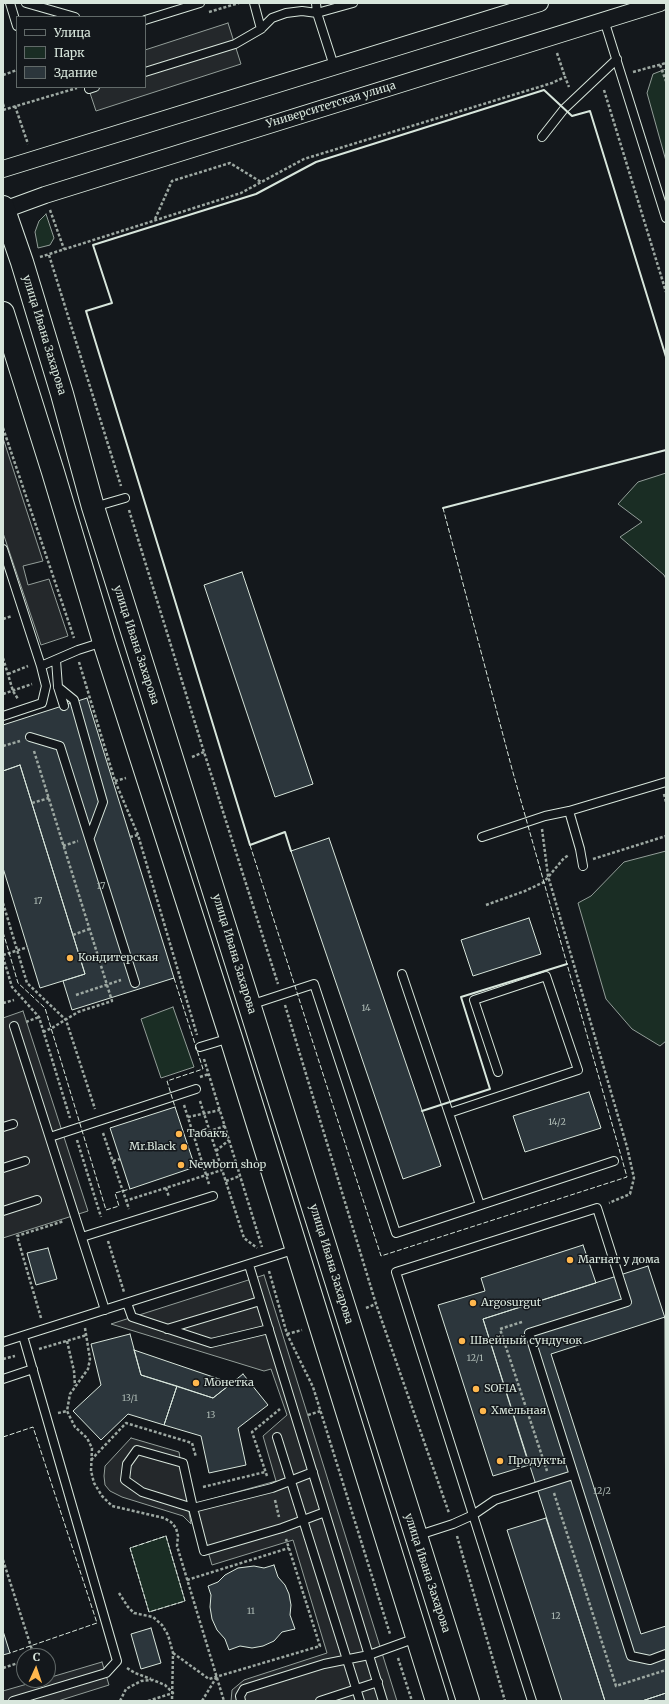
<!DOCTYPE html>
<meta charset="utf-8">
<style>
body{margin:0}
#map{position:relative;width:669px;height:1704px;overflow:hidden;background:#14181c;font-family:Merriweather,serif}
canvas{display:block}
.frame{position:absolute;inset:0;border:4px solid #d8e6dc;pointer-events:none}
.legend{position:absolute;left:16px;top:16px;width:130px;height:72px;box-sizing:border-box;background:#14181c;border:1px solid #626a69;margin:0;padding:5px 7px;list-style:none;font-size:12px;color:#d8e6dc}
.legend li{display:flex;align-items:center;gap:8px;height:20px}
.legend b{width:20px;border:1px solid #626a69}
.north{position:absolute;left:16px;top:1648px;width:40px;height:40px;box-sizing:border-box;background:#14181c;border:1px solid #626a69;border-radius:50%;rotate:3deg;font-size:11px;font-weight:700;line-height:16px;text-align:center;color:#d8e6dc}
.north::after{content:'';display:block;margin:auto;width:14px;height:18px;background:#ffb74d;clip-path:polygon(50% 0,100% 100%,50% 72%,0 100%)}
</style>
<div id="map">
<canvas width="669" height="1704"></canvas>
<div class="frame"></div>
<ul class="legend">
<li><b style="height:5px;background:#14181c"></b>Улица</li>
<li><b style="height:11px;background:#1a2d24"></b>Парк</li>
<li><b style="height:11px;background:#2c363c"></b>Здание</li>
</ul>
<div class="north">С</div>
</div>
<script>
const ctx = document.querySelector('canvas').getContext('2d');
ctx.lineJoin = 'round';
function paint(path, color) { ctx.fillStyle = color; ctx.fill(path, 'evenodd'); }
const poly = rows => new Path2D(rows.map(r => 'M' + r).join(''));
function trace(path, color, width, dash) { ctx.strokeStyle = color; ctx.lineWidth = width; ctx.lineCap = dash ? 'butt' : 'round'; ctx.setLineDash(dash || []); ctx.stroke(path); }
function write(font, color, halo, rows, align = 'center') {
  ctx.font = font + ' Merriweather,serif'; ctx.lineWidth = 3; ctx.setLineDash([]); ctx.textBaseline = 'middle'; ctx.strokeStyle = halo; ctx.fillStyle = color; for (const [text, x, y, turn = 0] of rows) {
    ctx.save(); ctx.translate(x, y); ctx.rotate((+turn || 0) * Math.PI / 180); ctx.textAlign = isNaN(turn) ? turn : align; if (halo) ctx.strokeText(text, 0, 0); ctx.fillText(text, 0, 0); ctx.restore();
  }
}
const green = poly([
 [666,69,666,161,647,93,653,74,666,69],
 [46,214,54,238,50,245,38,248,35,232,39,221,46,214],
 [666,473,666,579,664,575,620,537,642,522,618,504,638,482,666,473],
 [666,851,666,1041,660,1046,632,1029,606,999,578,903,591,896,624,862,666,851],
 [173,1007,194,1067,161,1078,141,1019,173,1007],
 [166,1536,185,1601,149,1612,130,1548,166,1536]
]);
paint(green, '#1a2d24');
trace(green, '#939e99', 1);
const parking = poly([
 [228,23,241,64,96,111,88,87,145,87,145,50,228,23],
 [3,438,43,561,23,566,28,585,49,579,68,636,41,645,3,533,3,438],
 [23,1011,88,1211,3,1238,3,1018,23,1011],
 [264,1275,397,1701,231,1701,232,1690,244,1680,327,1653,293,1540,212,1565,194,1504,276,1481,263,1436,287,1415,271,1369,264,1371,111,1324,264,1275],
 [131,1438,179,1452,191,1524,183,1516,122,1497,110,1491,105,1485,104,1476,105,1466,131,1438],
 [102,1662,109,1685,58,1701,3,1701,3,1691,41,1680,48,1680,48,1678,102,1662]
]);
paint(parking, '#24282b');
trace(parking, '#939e99', 1);
const building = poly([
 [242,572,313,784,275,797,204,585,242,572],
 [87,698,174,978,72,1010,63,981,85,974,20,765,3,771,3,725,87,698],
 [20,765,85,974,40,988,3,868,3,771,20,765],
 [329,838,441,1166,403,1179,291,851,329,838],
 [529,918,541,954,473,976,461,940,529,918],
 [589,1092,601,1128,525,1152,513,1116,589,1092],
 [175,1107,195,1167,130,1189,110,1128,175,1107],
 [583,1245,596,1283,483,1319,529,1465,493,1476,438,1305,485,1291,481,1278,583,1245],
 [48,1248,57,1279,36,1285,27,1253,48,1248],
 [648,1266,666,1321,666,1693,642,1701,605,1701,483,1319,648,1266],
 [665,1317,666,1626,641,1634,551,1354,665,1317],
 [130,1334,141,1375,177,1386,164,1425,128,1414,101,1440,73,1411,101,1385,91,1344,130,1334],
 [134,1350,222,1380,232,1383,213,1398,141,1375,134,1350],
 [243,1374,268,1405,238,1428,246,1465,209,1473,201,1436,164,1425,177,1386,213,1398,243,1374],
 [546,1518,600,1685,605,1701,562,1701,507,1530,546,1518],
 [274,1565,278,1577,285,1585,289,1594,291,1605,290,1615,295,1629,282,1632,274,1641,263,1646,252,1648,240,1646,229,1650,225,1639,217,1630,212,1619,210,1607,211,1595,208,1586,218,1582,225,1575,238,1568,254,1566,264,1568,274,1565],
 [151,1628,161,1663,141,1669,131,1634,151,1628],
 [3,1631,10,1653,3,1655,3,1631],
 [666,1693,666,1701,642,1701,666,1693]
]);
paint(building, '#2c363c');
trace(building, '#d8e6dc', 1);
const lane = poly([
 [10,3,17,26],
 [26,3,75,17],
 [254,3,261,29],
 [316,3,317,13,334,66],
 [145,20,200,3],
 [604,20,666,218],
 [145,72,235,44,261,29,272,18,286,13,302,11,317,13,353,3],
 [89,89,95,87],
 [542,137,564,109,617,59],
 [94,507,125,498],
 [3,549,41,666],
 [56,660,58,687,64,706],
 [58,687,74,700,103,802,90,837],
 [3,716,42,703,46,686,41,666,78,650,103,642],
 [30,737,60,746,135,983],
 [482,837,545,816,569,811],
 [583,866,580,849,569,811,666,782],
 [402,974,480,1205],
 [250,1005,314,984,396,1233,614,1161],
 [14,1026,105,1310],
 [200,1047,230,1038],
 [449,1113,578,1070,546,976,474,1000,498,1072],
 [3,1127,13,1124],
 [50,1137,196,1089],
 [3,1168,25,1161],
 [3,1211,37,1200],
 [82,1237,213,1196],
 [249,1265,383,1701],
 [127,1303,132,1317,211,1343,269,1329],
 [167,1329,260,1301],
 [3,1342,296,1249],
 [3,1379,33,1369],
 [277,1437,360,1701],
 [313,1472,272,1488,193,1508,142,1492,125,1480,127,1464,137,1450,183,1463,193,1508,204,1551,282,1528,325,1512],
 [416,1536,453,1524,473,1515,495,1500,573,1475],
 [13,1701,106,1673,117,1661,23,1336],
 [241,1701,240,1696,244,1689,324,1664,369,1655,416,1638],
 [320,1701,378,1682],
 [532,1701,396,1272,597,1208,627,1302,529,1333,631,1656,650,1660,666,1654]
]);
const street = poly([
 [3,169,540,3],
 [4,210,45,195,660,3]
]);
const secondary = poly([
 [3,207,22,262,62,394,93,507,468,1701],
 [3,313,53,472,104,642,231,1038,437,1701]
]);
trace(lane, '#d8e6dc', 10);
trace(street, '#d8e6dc', 18);
trace(secondary, '#d8e6dc', 24);
trace(poly([
 [209,12,239,3],
 [557,53,565,77],
 [660,65,666,81],
 [633,72,666,63],
 [3,75,17,70],
 [604,90,666,292],
 [3,104,5,110],
 [15,106,28,144],
 [3,110,77,88],
 [50,210,64,249],
 [155,219,172,181,230,163,261,182],
 [49,255,121,486],
 [40,257,241,193,304,159,552,83,565,77,569,87],
 [3,428,74,638],
 [129,510,204,752,278,984],
 [3,619,12,616],
 [3,658,13,691,18,699],
 [79,662,115,781,138,835,197,1035],
 [8,674,28,666],
 [3,694,32,684],
 [3,746,20,741],
 [34,751,112,1001,78,1012,52,1028,43,1032],
 [192,757,204,752],
 [115,781,126,778],
 [664,794,666,802],
 [32,803,49,798],
 [542,829,548,876,627,1147,634,1178,630,1194,609,1203],
 [130,837,138,835],
 [63,846,78,841],
 [593,859,666,836],
 [3,903,27,983,66,1020,95,1109],
 [486,905,525,891,544,882,564,858,569,855],
 [73,935,89,929],
 [3,955,28,947],
 [3,957,12,987,39,1017,70,1118],
 [76,995,121,980],
 [3,1003,14,1000],
 [285,1005,376,1304,449,1513],
 [26,1022,39,1017],
 [204,1059,262,1247],
 [200,1077,209,1074],
 [200,1101,244,1238,257,1248],
 [184,1105,209,1184],
 [188,1117,220,1110],
 [103,1133,129,1209],
 [194,1136,225,1126],
 [77,1140,101,1217],
 [216,1151,229,1140],
 [113,1161,120,1159],
 [226,1181,240,1176],
 [166,1188,169,1197],
 [125,1201,222,1170],
 [108,1241,124,1292],
 [269,1271,287,1334,313,1387,390,1634],
 [366,1308,376,1304],
 [41,1318,17,1236,64,1221],
 [522,1322,500,1329,547,1471],
 [85,1328,90,1359,88,1369,70,1394,67,1411,75,1427,87,1438,92,1448,91,1471,94,1483,102,1496,112,1506,164,1518,171,1522,176,1528,178,1536,177,1546,224,1701],
 [287,1334,302,1330],
 [67,1341,74,1371,75,1386],
 [39,1349,87,1335],
 [3,1359,15,1356],
 [58,1413,67,1411],
 [308,1415,321,1411],
 [91,1460,126,1423,192,1443,196,1457],
 [267,1476,252,1432,280,1409],
 [203,1487,265,1472],
 [554,1493,616,1686,666,1670],
 [275,1500,279,1517],
 [457,1536,505,1701],
 [3,1560,34,1656],
 [187,1580,289,1548],
 [119,1593,128,1607,134,1613,153,1617,162,1625,168,1635,173,1653,172,1701],
 [173,1653,209,1679,320,1646,286,1539],
 [398,1658,412,1701],
 [3,1668,24,1661],
 [127,1668,135,1673,151,1679],
 [120,1701,126,1689,141,1681,153,1680,165,1685,173,1693,148,1701],
 [202,1701,216,1678]
]), '#9da8a2', 2.5, [3, 2]);
trace(lane, '#14181c', 8);
trace(street, '#14181c', 16);
trace(secondary, '#14181c', 22);
trace(poly([
 [250,845,381,1256,627,1177,512,769,443,508],
 [3,932,18,983,45,1008,106,1210,119,1206,115,1193,130,1189],
 [174,978,203,1069,167,1081,175,1107],
 [3,1437,33,1427,97,1623,10,1653],
 [166,1536,185,1601,149,1612,130,1548,166,1536]
]), '#d8e6dc', 1, [5, 2]);
trace(poly([
 [443,508,666,450],
 [291,851,285,832,250,845,86,311,112,303,93,245,256,194,316,162,544,90,572,116,590,111,666,357],
 [422,1111,490,1089,461,997,567,964]
]), '#d8e6dc', 2);
for (const [x, y, r, color] of [
 [70,958,4,"#ffb74d"],
 [179,1134,4,"#ffb74d"],
 [184,1147,4,"#ffb74d"],
 [181,1165,4,"#ffb74d"],
 [570,1260,4,"#ffb74d"],
 [473,1303,4,"#ffb74d"],
 [462,1341,4,"#ffb74d"],
 [196,1383,4,"#ffb74d"],
 [476,1389,4,"#ffb74d"],
 [483,1411,4,"#ffb74d"],
 [500,1461,4,"#ffb74d"]
]) { const dot = new Path2D(); dot.arc(x, y, r, 0, 2 * Math.PI); ctx.fillStyle = color; ctx.fill(dot); trace(dot, '#14181c', 1.5); }
write('9px', '#adbab4', null, [
 ["17",101,886],
 ["17",38,901],
 ["14",366,1008],
 ["14/2",557,1122],
 ["12/1",475,1358],
 ["13/1",130,1398],
 ["13",211,1415],
 ["12/2",602,1491],
 ["11",251,1611],
 ["12",556,1616]
]);
write('11px', '#d8e6dc', '#14181c', [
 ["Университетская улица",331,105,-17],
 ["улица Ивана Захарова",44,335,73],
 ["улица Ивана Захарова",136,645,72],
 ["улица Ивана Захарова",234,954,73],
 ["улица Ивана Захарова",331,1264,73],
 ["улица Ивана Захарова",427,1573,72]
]);
write('11px', '#d8e6dc', '#14181c', [
 ["Кондитерская",78,958],
 ["Табакъ",187,1134],
 ["Mr.Black",176,1147,"right"],
 ["Newborn shop",189,1165],
 ["Магнат у дома",578,1260],
 ["Argosurgut",481,1303],
 ["Швейный сундучок",470,1341],
 ["Монетка",204,1383],
 ["SOFIA",484,1389],
 ["Хмельная",491,1411],
 ["Продукты",508,1461]
], 'left');
</script>
